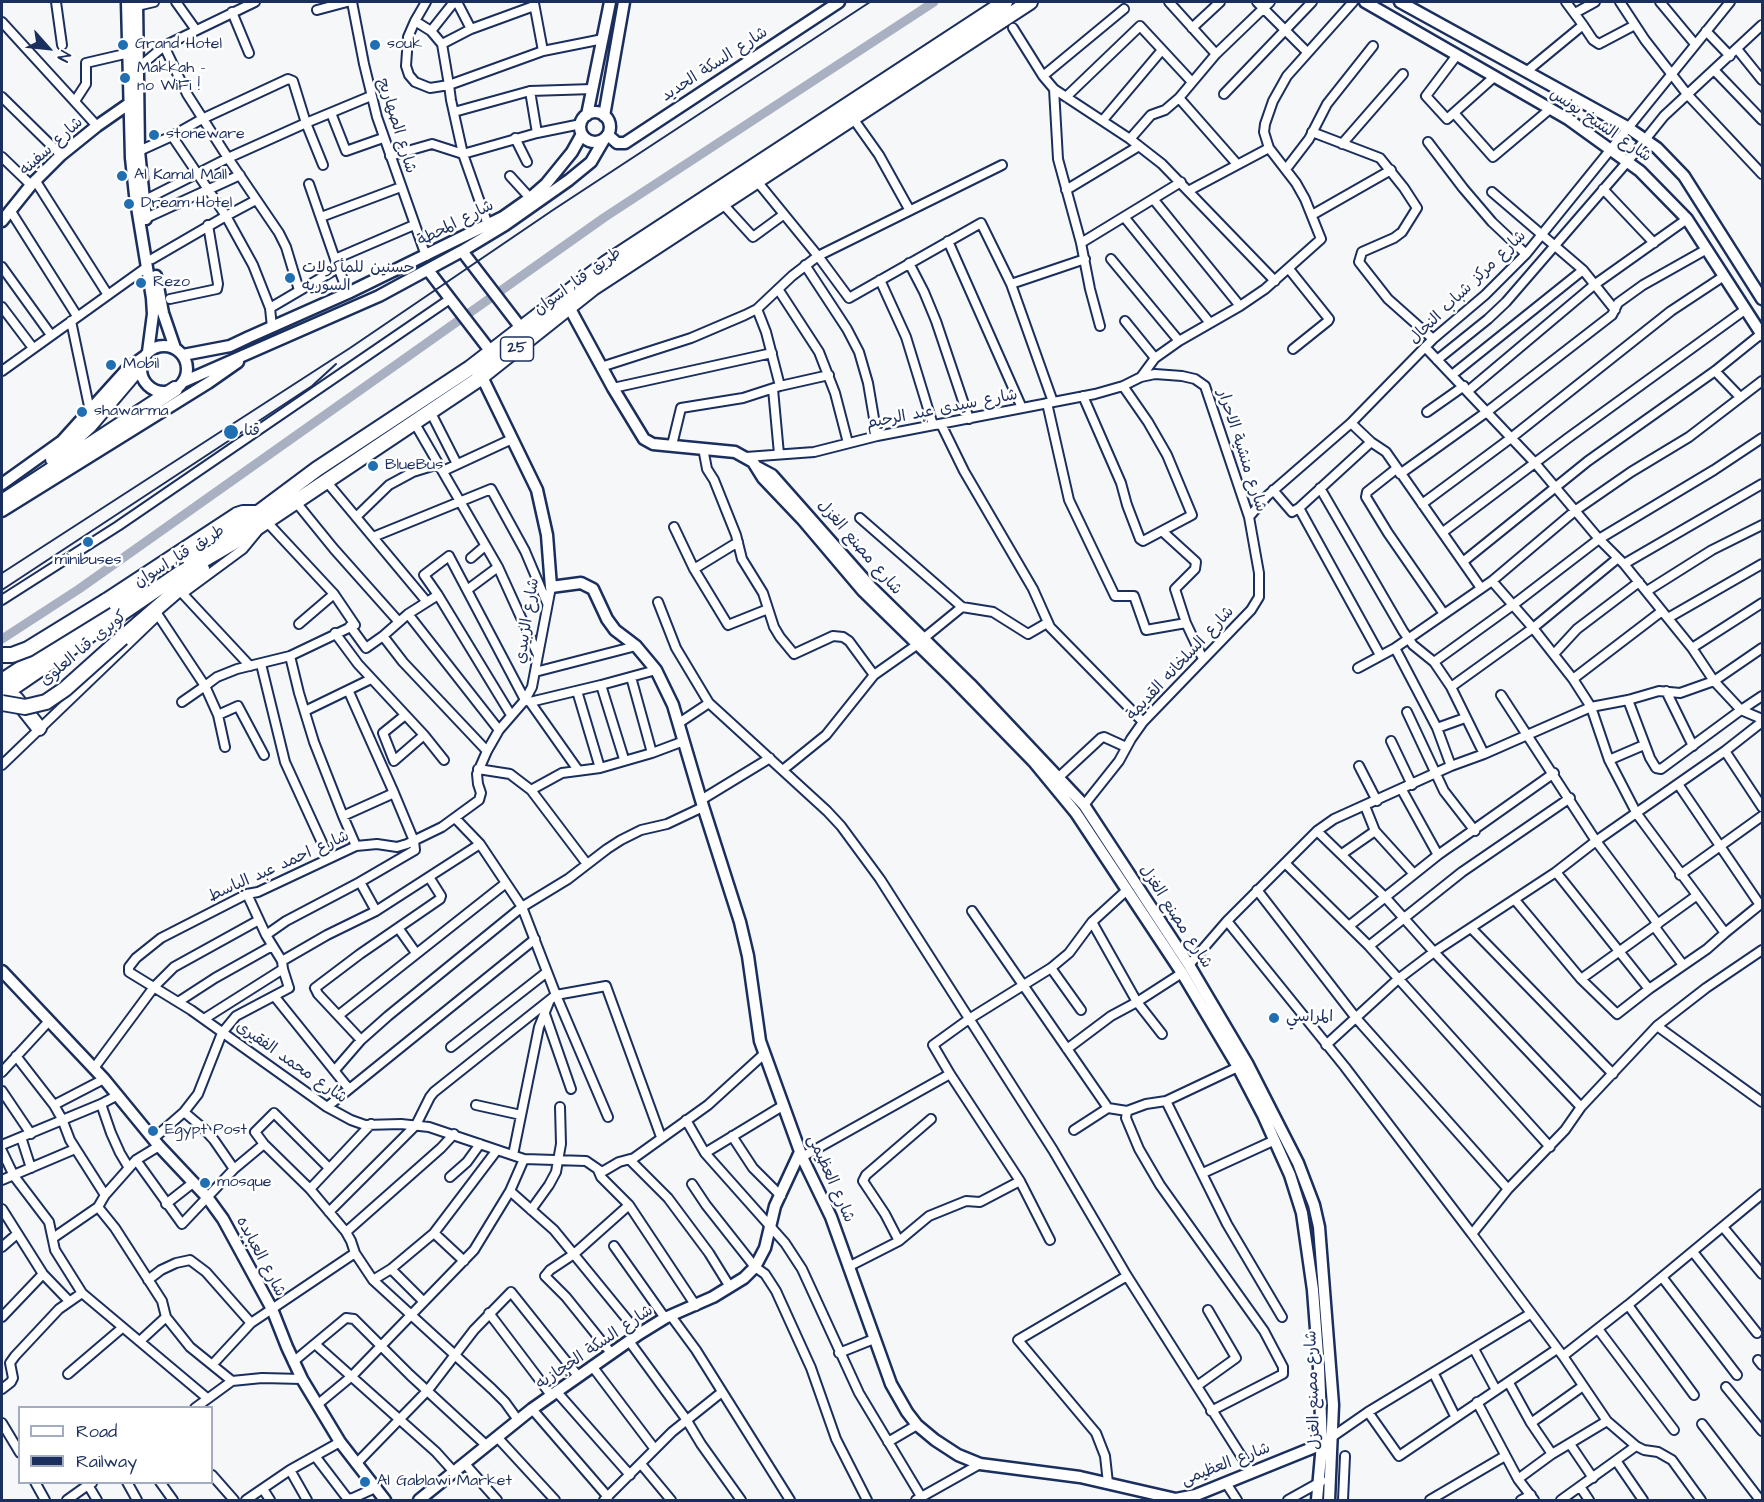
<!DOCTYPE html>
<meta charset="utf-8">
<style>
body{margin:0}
#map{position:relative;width:1764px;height:1502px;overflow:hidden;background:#f6f7f9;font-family:"Architects Daughter",sans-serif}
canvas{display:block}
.frame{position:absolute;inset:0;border:3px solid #1b2f5e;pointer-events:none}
.legend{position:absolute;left:18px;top:1406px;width:195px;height:78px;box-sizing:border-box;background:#fff;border:2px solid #a4acbf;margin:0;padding:8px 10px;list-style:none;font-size:18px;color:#1b2f5e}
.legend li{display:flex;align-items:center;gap:12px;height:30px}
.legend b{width:30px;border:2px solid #a4acbf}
.north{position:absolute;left:18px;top:18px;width:60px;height:60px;-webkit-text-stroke:4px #fff;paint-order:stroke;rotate:117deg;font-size:16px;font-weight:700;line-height:24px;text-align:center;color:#1b2f5e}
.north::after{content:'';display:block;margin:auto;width:21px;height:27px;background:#1b2f5e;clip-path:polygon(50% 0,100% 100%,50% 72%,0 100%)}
</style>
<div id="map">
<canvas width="1764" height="1502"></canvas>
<div class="frame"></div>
<ul class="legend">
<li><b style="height:8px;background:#fff"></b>Road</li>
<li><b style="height:8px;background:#1b2f5e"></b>Railway</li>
</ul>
<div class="north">N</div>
</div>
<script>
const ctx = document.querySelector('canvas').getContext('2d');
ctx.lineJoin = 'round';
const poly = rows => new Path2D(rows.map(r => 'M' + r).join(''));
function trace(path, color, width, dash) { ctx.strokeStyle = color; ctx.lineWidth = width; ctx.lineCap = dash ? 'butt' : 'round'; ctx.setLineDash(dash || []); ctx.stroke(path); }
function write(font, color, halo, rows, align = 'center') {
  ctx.font = font + ' "Architects Daughter","Playpen Sans Arabic",sans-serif'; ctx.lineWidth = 5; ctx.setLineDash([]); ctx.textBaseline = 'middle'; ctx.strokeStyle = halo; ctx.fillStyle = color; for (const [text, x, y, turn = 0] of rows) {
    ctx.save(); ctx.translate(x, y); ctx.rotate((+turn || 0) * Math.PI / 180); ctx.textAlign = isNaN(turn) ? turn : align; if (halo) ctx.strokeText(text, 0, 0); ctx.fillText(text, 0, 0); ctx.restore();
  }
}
trace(poly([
 [2,639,79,589,605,217,934,2]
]), '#a9b0c1', 9);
const street = poly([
 [56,2,62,45],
 [176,2,196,30],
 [352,2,364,64,377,117,426,256],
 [457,2,471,29],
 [1169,2,1216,54],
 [1257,2,1307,52],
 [1620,2,1645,40,1687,94,1762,174],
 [1660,2,1695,44],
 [534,3,543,51],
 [137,6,154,2],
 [317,10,347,2],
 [232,12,249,53],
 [1575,13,1595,2],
 [415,21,426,2],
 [2,22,97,126],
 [1583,25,1593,40,1599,44,1635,25],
 [1013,28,1043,76,1054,89,1130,139,1162,164,1275,281],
 [1192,28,1220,2],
 [431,31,454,2],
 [1706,31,1730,56],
 [442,44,471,29,534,6],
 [1737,49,1762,80],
 [1457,55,1426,96,1447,119,1494,77],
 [138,68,164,46,255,2],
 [1714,70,1762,120],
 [1526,72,1583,25,1566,2],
 [1043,76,1124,9],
 [1054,89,1058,159,1081,243,1090,289,1100,326],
 [530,91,537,133],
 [1224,94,1312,2],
 [2,97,61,155],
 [1066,97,1140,26,1192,82],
 [1179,98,1237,164],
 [75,101,86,84,86,63,129,53],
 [454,112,530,91,593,89],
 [331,113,346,151,383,138],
 [1454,113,1493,157,1550,109],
 [852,117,879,155,909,209],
 [1103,120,1162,50],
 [1312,132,1380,158,1404,188,1417,208,1402,232,1394,238,1362,252,1359,262,1388,299,1433,339],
 [172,136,202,119,288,79,293,81,306,123,371,96],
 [515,138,527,162],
 [1130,139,1151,115,1165,110,1179,98,1216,54,1270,2],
 [1428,142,1463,188,1492,222,1526,254],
 [1342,144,1403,74],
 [139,151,172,136,226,216,152,259],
 [390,156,432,144,463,154,537,133,581,124],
 [2,157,31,185],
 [1286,169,1309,139,1327,104,1373,46],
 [510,176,530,198],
 [35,180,108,295],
 [756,180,818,256,849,298,981,223,1011,284,1053,402],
 [309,184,335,259],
 [1603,189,1654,243],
 [1066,190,1139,146],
 [1190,190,1269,148],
 [1492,192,1583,270,1615,310],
 [256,200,226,216,253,265,270,308],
 [1154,200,1240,306],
 [143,201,228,158,187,94,164,46],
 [722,203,753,237,783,215],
 [10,210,77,316],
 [1312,215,1391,170],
 [321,217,401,187],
 [146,218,240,175],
 [1125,218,1210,323],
 [488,225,463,154,451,100,449,85,442,44,431,31,415,21,408,37,406,66,409,75,415,82,430,88,449,85,543,51,603,39],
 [948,241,1022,408],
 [1081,243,1181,182],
 [1111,259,1179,341,1240,306,1265,289,1321,239,1305,199,1296,183,1269,148,1264,132,1265,124,1273,101,1287,76,1353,2],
 [909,263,924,292,936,321,969,419],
 [805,265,847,329,859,352,868,383,877,436],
 [2,267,51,335],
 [1289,269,1329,319,1328,321,1293,349],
 [880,280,906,337,933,425],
 [1011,284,1085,259],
 [778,289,819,352,835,393,848,443],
 [299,290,286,247,279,233,228,158,306,123,323,165],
 [348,293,335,259,414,225],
 [170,299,217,289,218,284,208,225],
 [2,307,33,348],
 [757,309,766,332,780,386],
 [71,321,90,411],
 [1125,321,1155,358],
 [272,327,270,308,338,268],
 [1425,347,1535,463,1599,539,1624,564,1692,648,1714,681,1741,710,1762,719],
 [1437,360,1488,319,1506,302,1628,161,1664,116,1762,25],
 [601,367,691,338,745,315,757,309,792,276,818,256,1002,165],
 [2,371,147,267],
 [1715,371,1740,397],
 [1452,375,1583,270],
 [1141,377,1155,358,1179,341],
 [613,388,772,353],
 [773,389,779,454],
 [1468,391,1594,285,1687,219],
 [1083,396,1121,483,1127,505,1140,539,1143,541,1192,515,1167,455,1148,422,1123,386],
 [1047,403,1069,500,1115,596,1134,596,1146,630,1186,623],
 [430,411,457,464],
 [1427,412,1464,386],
 [414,422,498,567,538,655],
 [1351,423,1371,442,1386,452,1481,588],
 [941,424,964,471,1033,589,1050,627,1143,722],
 [672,445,681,408,743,398,780,386,829,375],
 [703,448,707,469,714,480,736,535,742,559,763,593,774,627,780,637,794,654,833,636,843,637,849,641,874,675],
 [746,457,814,452,877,436,1095,394,1123,386,1141,377,1155,374,1182,376,1195,379,1205,386,1249,517,1259,573,1259,597,1251,610,1143,722,1131,739,1119,761,1084,805],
 [1396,469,1367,492,1366,497,1388,533,1444,614],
 [443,471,512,439],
 [1400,474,1488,411,1612,315,1618,303,1643,285,1707,249],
 [326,481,427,602],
 [1320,488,1403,631,1413,645,1434,662,1451,687,1484,754],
 [1273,490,1292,512,1299,508,1371,442],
 [295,501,334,549,399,622],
 [1422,504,1511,438,1671,311,1724,276],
 [1299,508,1380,655],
 [356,517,389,485,413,472,439,464],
 [1249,517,1267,496,1351,423,1433,339,1485,295,1526,254,1730,2],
 [860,518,962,607,993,612,1028,634,1047,623],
 [674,527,694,569,728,625,768,609],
 [1162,531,1196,562,1195,569,1175,589,1186,623,1203,659],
 [1443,532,1568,438,1746,309],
 [373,537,491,489,525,551,547,603],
 [471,558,485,546],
 [1464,561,1588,461,1715,371,1761,334],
 [1624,564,1762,484],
 [694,569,738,542],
 [1492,581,1533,628,1573,679,1591,707,1609,760,1637,814,1725,933,1707,949,1649,989,1617,1014,1581,979,1515,900],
 [551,587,532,687,525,700,499,730,487,751,477,774,478,784,481,793,479,800,442,827,407,844,397,847,377,844,356,846,258,892,247,894,161,938,136,958,129,967,129,972,191,1010,327,1107,351,1120,365,1125,401,1124,429,1127,524,1159,586,1161,602,1172,619,1162,634,1158,708,1105,764,1054],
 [467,590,498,567],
 [186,591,243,549,257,532],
 [1647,591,1712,550,1762,525],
 [182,593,250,666],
 [438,595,424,575,449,556,525,700,530,702,578,770],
 [2,600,118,526,450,299],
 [658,602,676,648,709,703,827,811,841,826,880,879,1053,1150,1127,1276,1252,1473],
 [408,614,499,730],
 [158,615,205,686,217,677,237,669,290,656,355,625,334,594,266,521],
 [1668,618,1762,564],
 [299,624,334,594],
 [350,626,366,648,383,636],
 [335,633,358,664,424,735,444,760],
 [924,638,962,607],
 [1395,648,1437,728,1451,766],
 [1692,648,1762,603],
 [1554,654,1577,629,1639,582],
 [290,656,299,693,314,742,343,816,394,793],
 [1434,662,1513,605,1599,539,1714,470,1762,438],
 [261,664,285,762,329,858],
 [1358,668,1395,648,1492,581,1576,510,1631,472,1689,437,1762,381],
 [535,672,636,646],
 [631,677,652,753],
 [1573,679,1662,611],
 [601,685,624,759],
 [1451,687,1533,628,1618,558],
 [577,691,600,768],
 [1666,691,1693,746],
 [1501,695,1596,841,1658,924],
 [1628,700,1650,758,1656,768,1661,769,1741,710,1762,696],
 [182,702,205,686,218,715,238,706,264,755],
 [530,702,601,685,656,670],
 [305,711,371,679],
 [1407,712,1444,791,1475,831],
 [218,715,225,747],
 [404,716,383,733,394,761,424,735],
 [679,723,709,703],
 [1437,728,1465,718],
 [1391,741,1412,785],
 [487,751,403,662,383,636,408,614,438,595,511,715],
 [1725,751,1762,807],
 [1609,760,1644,745],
 [2,765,154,619],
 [1359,766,1377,801],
 [478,769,510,774,531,790],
 [784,769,826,735,874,675,918,644],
 [1059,777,1101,738,1104,737,1126,747],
 [1678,784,1760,905],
 [1402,790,1438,855],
 [701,800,770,758],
 [1365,806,1375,831,1414,874],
 [343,816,356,846],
 [455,818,480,844,522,907,556,995,608,1117],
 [1317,831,1385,897,1434,952,1581,1107],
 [1342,854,1375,831],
 [1285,863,1369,946,1550,1147],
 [587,864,531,790,562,773,600,768,652,753,684,741],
 [1556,872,1649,989],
 [1680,875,1762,816],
 [360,882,376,911],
 [1257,890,1356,1018,1508,1189],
 [972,911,1108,1108],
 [1227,921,1317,831,1334,819,1451,766,1484,754,1591,707,1628,700,1659,691,1680,693,1714,681,1762,648],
 [1092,922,1137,1002,1162,1034],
 [1349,926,1438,855,1554,773],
 [1654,926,1683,965],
 [1471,928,1613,1074],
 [399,929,416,953],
 [1725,933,1762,903],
 [266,935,286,921,360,882,415,850,414,841,394,793,349,692],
 [1369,946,1462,872,1570,798],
 [282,961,327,935,376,911,480,844],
 [1189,965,1227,921,1345,1067,1472,1234,1508,1189,1565,1130,1581,1107,1657,1026,1762,1102],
 [1051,968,1081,1010],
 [1581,979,1696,896],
 [275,997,349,1089],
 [178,1002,215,978,272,946],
 [545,1014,571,1089],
 [339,1015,506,883],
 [204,1019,283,969],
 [1657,1026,1706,988,1762,950],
 [361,1040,318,994,315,988,360,954,440,899,441,896,429,877],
 [1326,1045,1397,980,1434,952,1556,872,1596,841,1725,751,1762,722],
 [451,1047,547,972],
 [1067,1049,1111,1016,1137,1002,1182,973],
 [16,1056,54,1105,62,1119,70,1140,105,1195],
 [94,1068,154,987,174,967,259,920],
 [335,1070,361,1040,388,1016,522,907,568,879,607,849,621,840,641,830,667,824,703,807],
 [2,1072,49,1021],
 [2,1091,31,1134],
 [1166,1101,1227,1224,1282,1317],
 [101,1104,111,1133,120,1153,129,1168],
 [54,1105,104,1079],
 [476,1105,521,1115],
 [327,1107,535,939],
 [1127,1111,1126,1118,1139,1149,1160,1185,1264,1331,1283,1367,1283,1374,1211,1411],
 [184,1112,203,1128,214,1140,234,1169],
 [686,1120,705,1153,785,1243,802,1269,859,1393,922,1498],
 [1074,1130,1108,1108,1127,1111,1146,1104,1166,1101,1238,1067],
 [732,1136,753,1168,781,1196],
 [21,1137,31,1168],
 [153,1139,184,1112,198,1094,222,1033,236,1016,289,988,283,969,282,961,266,935,247,894],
 [2,1145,101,1104,118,1095],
 [2,1151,14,1176,49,1222,55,1250,82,1293,207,1398],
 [705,1153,784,1105],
 [513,1155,539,1027,549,1002],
 [802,1157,950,1074],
 [136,1160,182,1224,234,1169,264,1144],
 [630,1160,668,1198,709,1253,730,1287],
 [329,1168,274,1113,255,1132,264,1144,310,1189,346,1232,351,1241,355,1253,373,1280,492,1389,505,1402,518,1420],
 [598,1170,601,1177,629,1205,696,1306],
 [1203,1173,1275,1140],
 [450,1177,467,1162,480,1144],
 [2,1180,75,1149],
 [692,1184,706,1205,755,1267,765,1274,776,1291,811,1368,836,1439,867,1500],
 [310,1189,371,1124],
 [510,1191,554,1230,639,1334],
 [166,1204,194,1182],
 [98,1207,115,1228,162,1301,166,1317,190,1347,232,1381],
 [2,1209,43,1274,69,1301],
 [531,1210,549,1185,556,1172,561,1144,560,1107],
 [329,1212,416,1125,430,1097,434,1092,556,995,606,986,661,1137],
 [1723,1227,1762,1274],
 [346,1232,441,1148,454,1134],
 [434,1233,464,1261],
 [1472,1234,1563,1356,1607,1421,1636,1446,1644,1450,1658,1452,1672,1460,1701,1500],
 [53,1238,98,1207,105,1195,136,1160,159,1146],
 [1050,1240,1020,1181,950,1074,933,1045,969,1019,1051,968,1069,953,1092,922,1127,890],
 [899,1241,885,1214,863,1181,866,1175,931,1119],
 [614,1246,665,1318],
 [2,1247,17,1234],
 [1693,1252,1757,1333],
 [848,1267,899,1241,929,1216,966,1201,980,1202,1020,1181],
 [391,1269,423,1301],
 [1662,1277,1737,1375],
 [148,1280,161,1270,176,1263,190,1260,206,1272,251,1323],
 [373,1280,391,1269,434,1233,497,1150],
 [1628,1305,1694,1395],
 [489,1313,551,1395],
 [671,1316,696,1350,790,1500],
 [2,1317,43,1274],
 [1598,1329,1674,1430],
 [140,1341,166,1317],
 [629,1341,686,1419,701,1444,741,1500],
 [315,1344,436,1452,454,1472],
 [1474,1349,1496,1390],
 [611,1353,566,1297,545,1276,550,1270,574,1254,629,1205],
 [839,1353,874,1339],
 [1563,1356,1628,1305,1762,1194],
 [1758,1360,1762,1365],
 [293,1362,346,1318,354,1319,410,1375,487,1446],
 [213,1364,251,1323,355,1253],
 [592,1366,654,1448],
 [68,1374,122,1328],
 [1434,1374,1455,1416],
 [1509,1383,1531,1423,1552,1454],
 [1197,1386,1236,1358,1208,1310],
 [1726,1387,1762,1431],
 [2,1389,11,1382,13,1378,10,1363,15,1356,59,1309,82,1293],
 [556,1391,630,1475],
 [1477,1402,1518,1479,1534,1500],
 [317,1405,352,1376,474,1250,510,1191,524,1159],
 [195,1408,232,1381,262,1378,302,1379],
 [532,1409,608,1497],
 [1368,1412,1399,1456,1557,1349],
 [2,1423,20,1453],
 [1531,1423,1583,1386],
 [1702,1424,1760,1500],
 [497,1437,555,1500],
 [1332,1437,1368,1412,1530,1314],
 [888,1442,917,1425],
 [1570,1444,1593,1478],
 [315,1456,347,1498,351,1499,375,1488],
 [1617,1462,1643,1500],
 [356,1464,428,1390,474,1330,511,1292,578,1376],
 [465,1464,497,1500],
 [641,1464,671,1500],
 [290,1470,307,1500],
 [212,1475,234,1500],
 [1518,1479,1552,1454,1607,1421],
 [35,1482,45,1500],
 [127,1482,137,1500],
 [160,1482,173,1500],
 [92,1483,88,1485,97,1500],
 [1108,1483,1105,1456,1096,1433,1018,1340,1127,1276],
 [1226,1483,1237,1500],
 [1581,1488,1589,1500],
 [263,1489,270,1500],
 [67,1500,88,1485],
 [246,1500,290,1470,340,1442],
 [604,1500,672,1432,722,1392],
 [916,1500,980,1464],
 [1288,1500,1322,1481],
 [1343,1500,1345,1456],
 [1430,1500,1505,1456],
 [1521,1500,1531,1495],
 [1561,1500,1636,1446]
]);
const secondary = poly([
 [127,2,131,158,135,195,152,298,153,314,148,352],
 [137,2,139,151,146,219],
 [1365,2,1568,119,1640,171,1687,219,1762,335],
 [1400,2,1627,127,1657,148,1684,176,1762,299],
 '580 127a15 15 0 1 1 30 0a15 15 0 1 1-30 0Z',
 [587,115,610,2],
 [604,116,624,2],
 [608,135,617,143,625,143,839,2],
 [2,221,31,185,61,155,97,126,130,103],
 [462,251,521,328],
 [428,270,491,352],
 [156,276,163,313,175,348],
 [569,307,613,388,644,439,653,444,735,452,753,462,763,478,802,519,863,591,954,680,1034,762,1076,813,1182,973,1238,1067,1263,1115,1290,1175,1302,1213,1313,1290,1319,1368,1322,1444,1317,1500],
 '141 369a23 23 0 1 1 46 0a23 23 0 1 1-46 0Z',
 [183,355,230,346,249,337,348,293,503,217,530,198,546,184,572,152,582,134],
 [482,377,537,490,547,535,551,587,581,583,593,589,607,619,615,630,636,646,656,670,673,705,701,800,740,922,748,956,760,1041,802,1157,831,1217,891,1384,907,1412,917,1425,935,1440,958,1455,980,1464,1080,1477,1176,1499,1196,1495,1322,1444],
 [183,382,379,296,462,251,505,225,569,180,591,162,605,138],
 [757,467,772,475,871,587,970,684,1084,805,1189,965,1247,1063,1298,1163,1314,1205,1319,1227,1333,1405,1329,1500],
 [2,484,62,441,127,369,145,356],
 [2,511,208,383,238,362],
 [2,971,104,1079,159,1146,207,1197,223,1219,272,1309,287,1347,302,1379,340,1442,385,1500],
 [419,1500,532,1409,639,1334,665,1318,713,1297,744,1278,755,1267,765,1248,775,1206,800,1152]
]);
const highway = poly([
 [53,459,90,425,141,365],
 [2,502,175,389],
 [189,558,258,513,317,469,470,368,606,263,1005,2],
 [106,601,237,515,243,513,256,513],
 [122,638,202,569],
 [2,681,136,593],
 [2,695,179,574,246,535,476,381,593,288,1030,2],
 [16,699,39,728]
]);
trace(street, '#1b2f5e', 12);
trace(secondary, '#1b2f5e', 15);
trace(highway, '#1b2f5e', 18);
trace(street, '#fff', 8);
trace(secondary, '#fff', 10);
trace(highway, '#fff', 14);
trace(poly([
 [2,573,350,348,553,210,870,2],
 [2,590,312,386,336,364]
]), '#1b2f5e', 2);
const highwayBridge = poly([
 [2,655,12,655,28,649,106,601],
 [2,703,25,707,46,702,65,689,122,638]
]);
trace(highwayBridge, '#1b2f5e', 18, []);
trace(highwayBridge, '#fff', 14);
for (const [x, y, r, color] of [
 [123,45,6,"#1f6fb2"],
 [375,45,6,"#1f6fb2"],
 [125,78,6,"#1f6fb2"],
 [154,135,6,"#1f6fb2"],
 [122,176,6,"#1f6fb2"],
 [129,204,6,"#1f6fb2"],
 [290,278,6,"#1f6fb2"],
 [141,283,6,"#1f6fb2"],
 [111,365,6,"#1f6fb2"],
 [82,412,6,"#1f6fb2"],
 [231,432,8,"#1f6fb2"],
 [373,466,6,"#1f6fb2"],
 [88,542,6,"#1f6fb2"],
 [1274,1018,6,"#1f6fb2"],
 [153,1131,6,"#1f6fb2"],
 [205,1183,6,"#1f6fb2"],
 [365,1482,6,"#1f6fb2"]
]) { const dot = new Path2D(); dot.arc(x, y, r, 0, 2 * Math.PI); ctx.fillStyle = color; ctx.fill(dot); trace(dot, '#fff', 2); }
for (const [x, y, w] of [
 [517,349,33]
]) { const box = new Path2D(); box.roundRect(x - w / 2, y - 12, w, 24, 4.5); ctx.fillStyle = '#fff'; ctx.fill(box); trace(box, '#1b2f5e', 1.5); }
write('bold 15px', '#1b2f5e', null, [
 ["25",517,349]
]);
write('16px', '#1b2f5e', '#fff', [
 ["Grand Hotel",135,45],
 ["souk",387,45],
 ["Makkah -",137,69],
 ["no WiFi !",137,87],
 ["stoneware",166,135],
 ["Al Kamal Mall",134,176],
 ["Dream Hotel",141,204],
 ["حسنين للمأكولات",302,269],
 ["السوريه",302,287],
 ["Rezo",153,283],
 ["Mobil",123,365],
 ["shawarma",94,412],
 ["قنا",244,432],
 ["BlueBus",385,466],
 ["minibuses",88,561,"center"],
 ["المراسي",1286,1018],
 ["Egypt Post",165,1131],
 ["mosque",217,1183],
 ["Al Gablawi Market",377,1482]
], 'left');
write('16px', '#1b2f5e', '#fff', [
 ["شارع السكة الحديد",715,65,-33],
 ["شارع الصهاريج",396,126,73],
 ["شارع الشيخ يونس",1600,126,34],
 ["شارع سفينه",52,147,-42],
 ["شارع المحطة",456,224,-27],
 ["طريق قنا, اسوان",578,282,-36],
 ["شارع مركز شباب النحال",1468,288,-44],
 ["شارع سيدى عبد الرحيم",942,410,-11],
 ["شارع منشية الاحرار",1241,451,72],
 ["شارع مصنع الغزل",859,548,49],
 ["طريق قنا, اسوان",180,557,-32],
 ["شارع الزبيدي",528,621,-81],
 ["كوبرى قنا العلوى",84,649,-40],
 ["شارع السلخانه القديمة",1181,664,-47],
 ["شارع احمد عبد الباسط",279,867,-24],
 ["شارع مصنع الغزل",1175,917,57],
 ["شارع محمد الفقيرى",291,1063,35],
 ["شارع العظيمى",830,1179,66],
 ["شارع العبابده",260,1257,62],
 ["شارع السكة الحجازيه",595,1348,-34],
 ["شارع مصنع الغزل",1314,1390,-92],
 ["شارع العظيمى",1226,1465,-21]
]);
</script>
